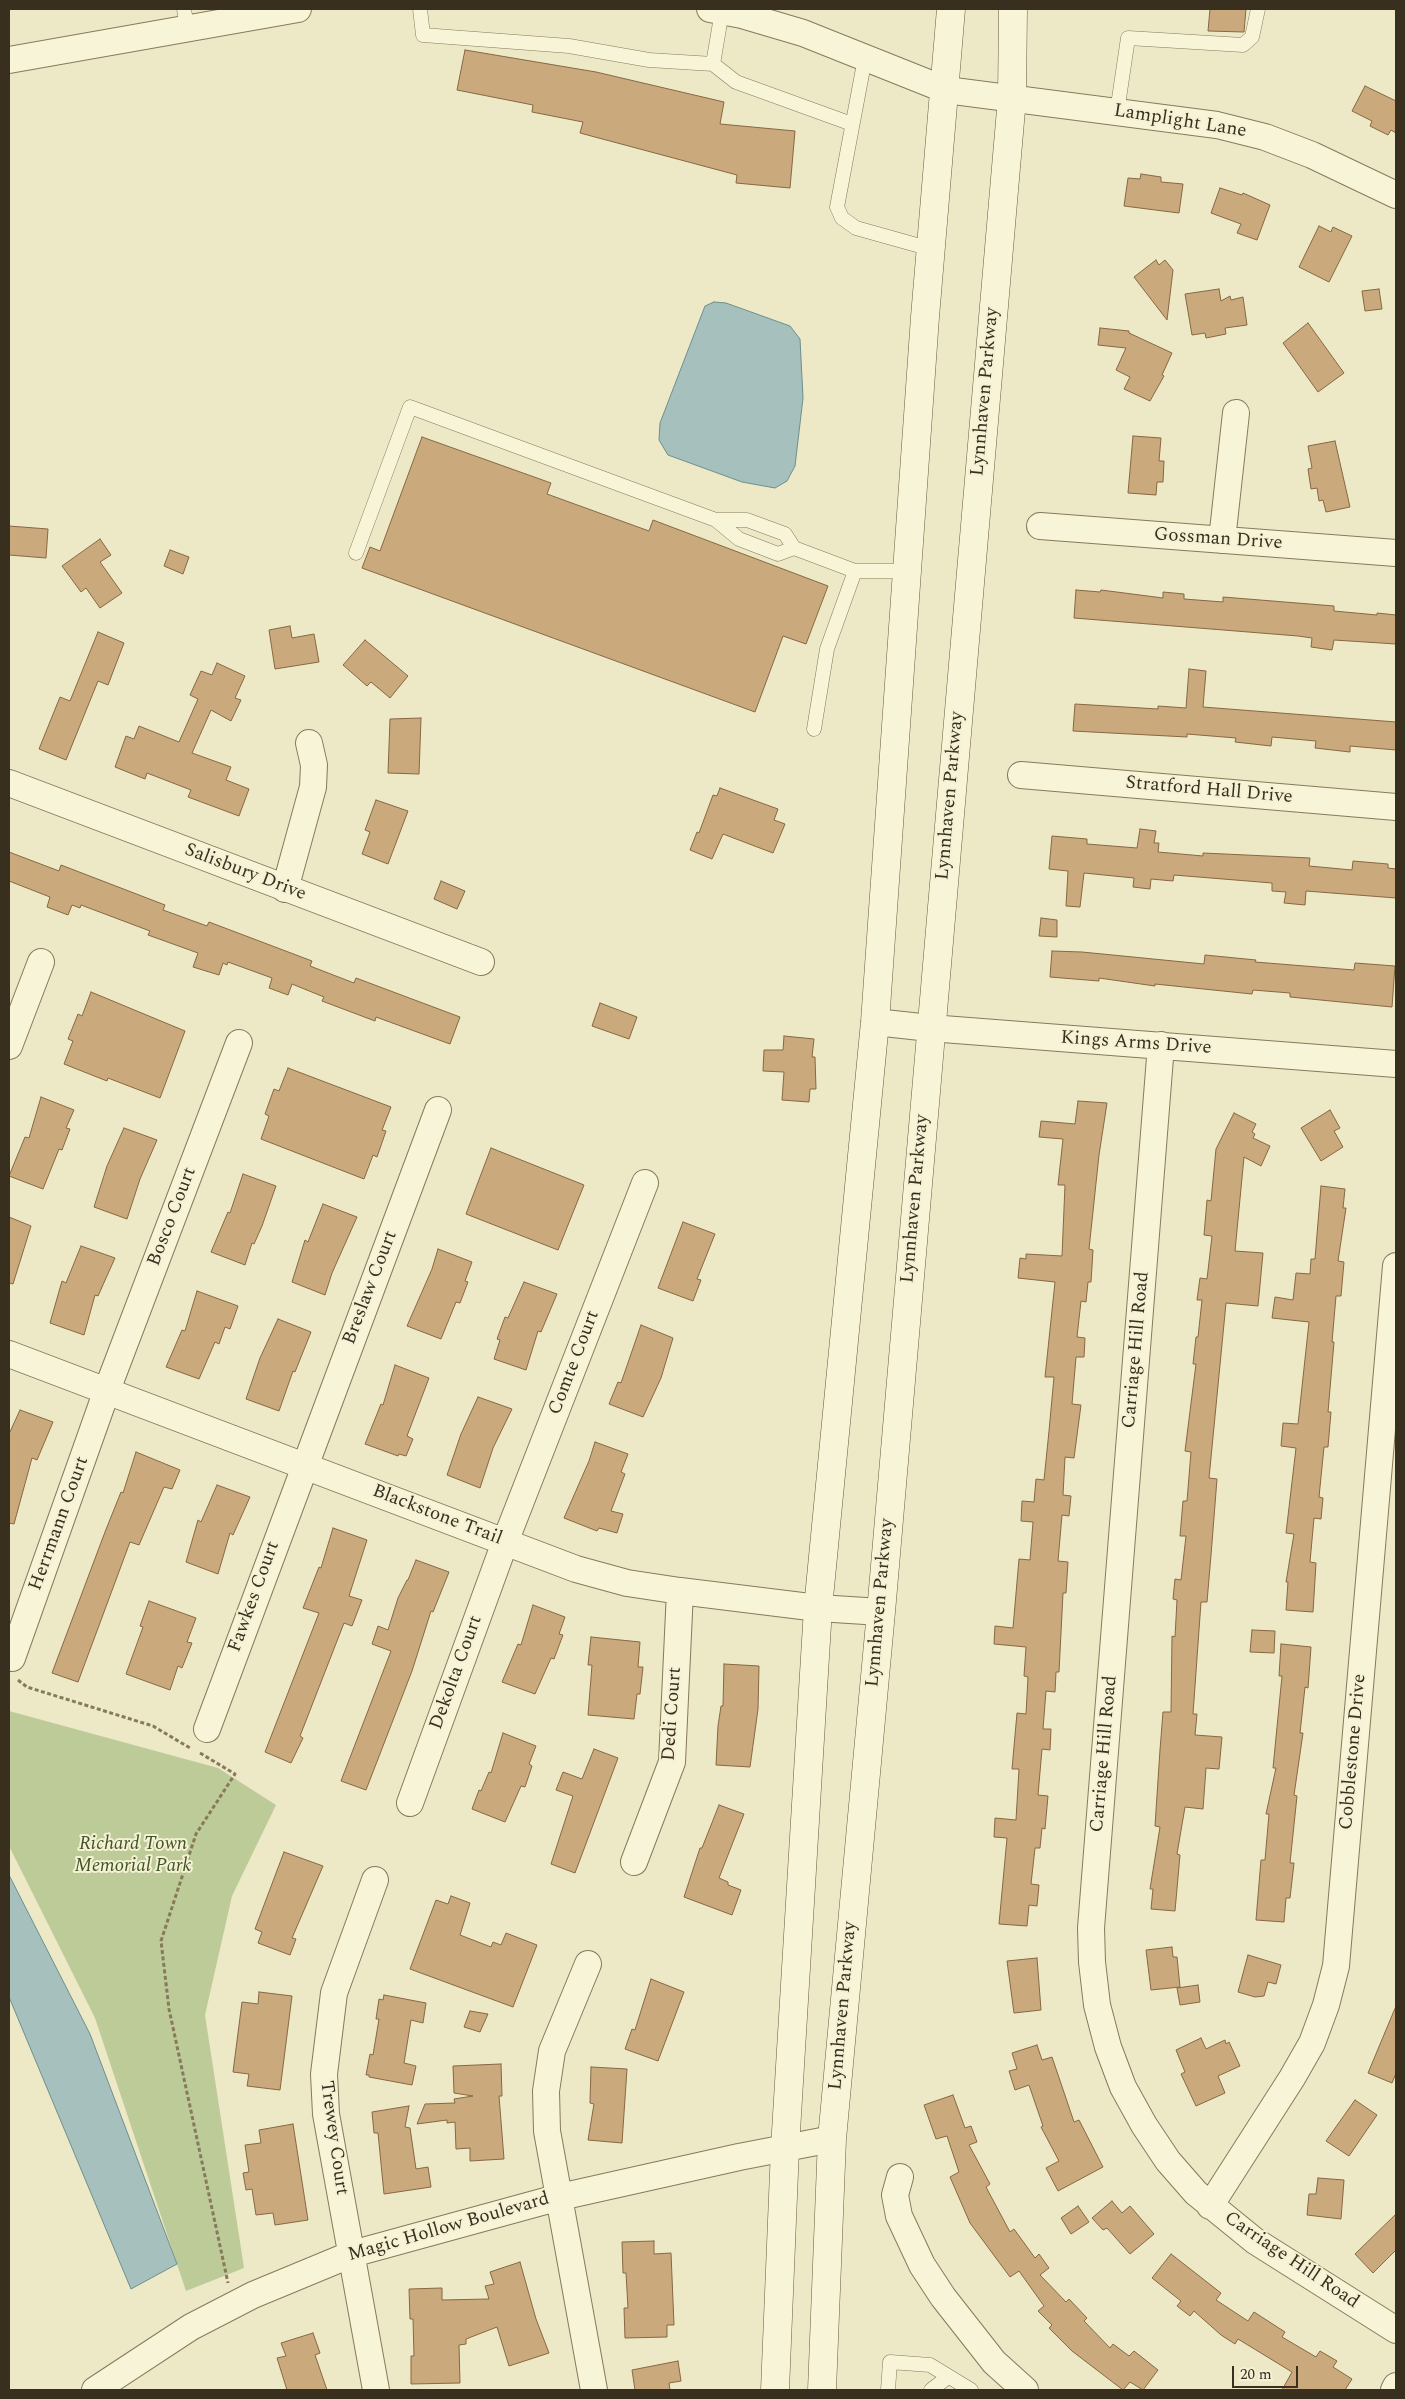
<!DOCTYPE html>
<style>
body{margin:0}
#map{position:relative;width:1405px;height:2399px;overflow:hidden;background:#ede8c5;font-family:Spectral,serif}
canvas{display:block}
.frame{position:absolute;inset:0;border:10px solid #382f1f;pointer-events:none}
.scale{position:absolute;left:1232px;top:2366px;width:66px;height:22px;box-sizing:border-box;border:2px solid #382f1f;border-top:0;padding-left:6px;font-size:15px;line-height:18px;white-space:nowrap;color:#382f1f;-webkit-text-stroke:4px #f5f1d4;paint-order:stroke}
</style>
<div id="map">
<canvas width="1405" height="2399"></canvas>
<div class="frame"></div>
<div class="scale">20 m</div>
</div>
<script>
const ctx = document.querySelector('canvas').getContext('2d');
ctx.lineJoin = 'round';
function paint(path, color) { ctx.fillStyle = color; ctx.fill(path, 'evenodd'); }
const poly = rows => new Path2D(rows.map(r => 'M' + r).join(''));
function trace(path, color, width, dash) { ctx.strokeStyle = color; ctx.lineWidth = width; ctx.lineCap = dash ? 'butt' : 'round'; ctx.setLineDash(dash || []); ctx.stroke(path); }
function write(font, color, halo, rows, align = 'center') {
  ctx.font = font + ' Spectral,serif'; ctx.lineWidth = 4; ctx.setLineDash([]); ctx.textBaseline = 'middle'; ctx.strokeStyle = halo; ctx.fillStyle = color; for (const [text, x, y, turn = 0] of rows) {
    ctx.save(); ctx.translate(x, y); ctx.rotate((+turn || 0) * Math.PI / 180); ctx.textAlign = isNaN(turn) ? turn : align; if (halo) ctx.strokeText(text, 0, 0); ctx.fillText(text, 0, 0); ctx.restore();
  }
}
paint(poly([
 [9,1711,218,1768,276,1805,232,1896,205,2015,244,2268,186,2291,95,2018,9,1846]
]), '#bdcb99');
const water = poly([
 [714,302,726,303,790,326,800,339,803,398,795,466,787,481,775,488,742,482,668,455,659,440,660,423,705,306,714,302],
 [9,1875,90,2034,177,2264,131,2289,9,1997,9,1875]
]);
paint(water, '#a6c0bd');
trace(water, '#6d8f8c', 1);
const building = poly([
 [1210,9,1246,9,1244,32,1208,31,1210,9],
 [465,50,596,72,724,102,720,124,795,131,790,188,736,183,737,175,580,133,583,122,532,112,533,105,457,90,465,50],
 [1365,86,1396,101,1396,133,1391,130,1388,135,1370,126,1372,121,1352,111,1365,86],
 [1141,174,1161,177,1161,182,1183,184,1179,213,1124,206,1128,178,1140,179,1141,174],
 [1220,188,1242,195,1243,193,1270,205,1257,240,1237,233,1241,224,1211,213,1220,188],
 [1319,226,1331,232,1333,227,1352,236,1329,282,1299,267,1319,226],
 [1156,260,1159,265,1165,260,1173,270,1167,320,1134,277,1156,260],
 [1219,289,1221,301,1230,296,1231,300,1243,297,1247,325,1225,328,1226,334,1206,338,1205,333,1192,335,1185,294,1219,289],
 [1379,289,1382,309,1365,311,1362,291,1379,289],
 [1308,323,1344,373,1318,392,1283,343,1308,323],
 [1100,328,1129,331,1129,333,1172,353,1162,375,1164,376,1150,401,1124,389,1130,377,1116,370,1126,348,1098,345,1100,328],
 [1133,436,1161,438,1159,461,1164,461,1163,482,1157,482,1156,495,1128,493,1133,436],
 [422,437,551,483,547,494,649,531,653,520,828,586,806,644,783,636,755,712,362,568,370,547,380,551,422,437],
 [1335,441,1350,507,1326,512,1323,500,1319,501,1317,488,1311,489,1308,469,1312,468,1308,446,1335,441],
 [9,526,48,529,46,558,9,555,9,526],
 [100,539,111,555,100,562,122,593,100,608,86,588,81,592,62,566,100,539],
 [170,550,189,557,183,574,164,566,170,550],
 [1076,590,1100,592,1101,590,1163,598,1163,592,1184,594,1184,599,1223,602,1223,597,1334,606,1334,611,1377,615,1377,613,1396,615,1396,644,1334,640,1332,650,1311,647,1312,638,1298,636,1074,618,1076,590],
 [290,626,292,638,314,634,319,662,275,669,269,630,290,626],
 [98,632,124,643,108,685,98,681,66,760,39,749,60,697,70,701,98,632],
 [365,640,408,676,390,698,371,682,367,686,343,665,365,640],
 [217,663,245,676,235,698,241,700,231,721,211,710,192,753,231,767,226,780,249,789,239,816,188,797,191,790,147,773,145,779,115,767,126,736,134,739,139,726,179,742,198,699,190,695,201,671,212,675,217,663],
 [1189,669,1206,671,1203,707,1396,722,1396,750,1350,746,1350,752,1315,748,1316,741,1272,737,1271,746,1235,742,1236,738,1187,734,1187,737,1073,731,1075,704,1158,709,1158,706,1186,708,1189,669],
 [421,718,419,774,388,773,390,719,421,718],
 [720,788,778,809,774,820,785,824,773,853,723,834,712,859,690,850,697,832,699,833,713,795,717,796,720,788],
 [376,800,408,811,388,864,362,854,370,832,365,830,376,800],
 [1140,829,1156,831,1154,843,1159,843,1158,852,1203,856,1203,853,1310,858,1309,866,1352,870,1353,861,1388,864,1388,868,1396,869,1396,898,1306,891,1305,905,1284,903,1286,892,1272,891,1272,883,1174,875,1173,881,1151,879,1150,889,1133,887,1134,878,1084,873,1080,907,1066,906,1068,871,1049,869,1052,836,1087,839,1087,844,1137,848,1140,829],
 [9,852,59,871,61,865,165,905,163,910,207,926,209,922,312,961,310,966,354,983,356,978,460,1017,450,1044,376,1017,375,1021,322,1001,324,997,292,984,288,995,269,988,272,978,228,962,227,965,223,963,219,975,193,967,198,953,148,935,150,931,81,905,80,908,72,905,68,915,47,907,50,897,9,881,9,852],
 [441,881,465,891,457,909,434,899,441,881],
 [1041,918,1057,920,1057,937,1039,936,1041,918],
 [1052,951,1082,952,1204,964,1205,955,1256,960,1255,962,1354,970,1355,963,1395,966,1392,1007,1290,997,1290,993,1253,990,1252,994,1155,984,1155,986,1099,978,1099,981,1050,977,1052,951],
 [91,992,185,1031,160,1098,108,1078,107,1081,64,1064,73,1041,68,1039,78,1014,82,1016,91,992],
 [600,1003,637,1017,629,1039,592,1026,600,1003],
 [784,1036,814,1039,812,1057,815,1057,816,1089,810,1089,809,1102,782,1100,784,1072,763,1071,764,1050,783,1050,784,1036],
 [288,1068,391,1107,382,1130,386,1131,377,1157,373,1155,364,1179,261,1139,269,1116,265,1114,274,1089,279,1091,288,1068],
 [41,1097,74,1110,66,1128,70,1129,62,1150,59,1149,43,1189,9,1176,25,1137,29,1138,41,1097],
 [1078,1101,1107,1103,1099,1155,1089,1249,1093,1250,1091,1282,1088,1282,1086,1302,1081,1301,1077,1337,1085,1338,1084,1357,1076,1357,1072,1404,1081,1405,1074,1458,1065,1457,1063,1495,1071,1496,1069,1516,1062,1515,1058,1561,1068,1562,1066,1593,1063,1593,1059,1672,1056,1672,1055,1692,1046,1691,1043,1729,1051,1729,1050,1750,1042,1749,1038,1795,1048,1796,1045,1829,1042,1828,1040,1848,1035,1848,1031,1884,1039,1885,1037,1906,1029,1905,1027,1926,999,1924,1007,1838,994,1837,995,1818,1016,1820,1019,1769,1012,1769,1017,1713,1026,1714,1028,1677,1024,1676,1026,1647,994,1644,995,1626,1013,1628,1019,1559,1030,1560,1033,1522,1021,1521,1022,1501,1034,1502,1036,1479,1044,1480,1049,1431,1054,1377,1045,1377,1055,1282,1018,1278,1020,1258,1026,1259,1026,1254,1062,1256,1065,1185,1058,1185,1063,1139,1039,1137,1041,1121,1075,1124,1078,1101],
 [1330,1110,1340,1128,1334,1131,1343,1147,1321,1161,1301,1128,1330,1110],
 [1234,1113,1256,1124,1252,1132,1255,1134,1253,1138,1270,1146,1261,1166,1244,1157,1235,1251,1263,1253,1258,1306,1226,1303,1209,1478,1217,1479,1211,1555,1207,1602,1201,1602,1193,1714,1197,1714,1195,1735,1222,1737,1219,1769,1206,1768,1203,1809,1185,1807,1177,1854,1180,1855,1175,1911,1151,1909,1153,1889,1150,1889,1160,1827,1155,1826,1160,1750,1163,1712,1171,1712,1172,1636,1175,1637,1177,1600,1173,1599,1175,1579,1181,1580,1186,1536,1180,1536,1183,1501,1187,1501,1191,1452,1185,1451,1196,1364,1193,1364,1196,1337,1198,1337,1202,1300,1197,1300,1200,1278,1207,1279,1212,1236,1204,1235,1207,1200,1211,1201,1216,1149,1234,1113],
 [124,1128,157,1140,140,1179,127,1219,94,1207,107,1166,124,1128],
 [491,1148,584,1185,558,1250,466,1214,491,1148],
 [243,1174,276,1186,262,1226,254,1244,252,1243,245,1265,211,1252,228,1212,230,1213,243,1174],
 [1321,1186,1345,1189,1343,1208,1346,1208,1338,1261,1344,1262,1341,1296,1336,1296,1332,1342,1334,1342,1328,1412,1331,1412,1328,1447,1324,1447,1319,1497,1323,1498,1321,1519,1314,1518,1310,1562,1316,1563,1313,1612,1286,1610,1288,1582,1286,1582,1294,1534,1286,1533,1296,1448,1281,1446,1283,1423,1298,1424,1309,1322,1272,1318,1275,1297,1293,1300,1296,1273,1310,1274,1311,1259,1315,1259,1321,1186],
 [323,1204,357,1217,332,1273,325,1295,292,1282,305,1240,308,1242,323,1204],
 [9,1217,31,1226,13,1284,9,1283,9,1217],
 [683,1222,715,1234,697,1279,701,1280,693,1301,658,1288,683,1222],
 [81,1246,115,1258,98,1296,95,1295,84,1335,50,1323,62,1281,66,1283,81,1246],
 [438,1249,472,1262,465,1281,468,1282,460,1303,456,1302,441,1339,407,1326,432,1269,438,1249],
 [524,1282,557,1294,541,1332,538,1331,526,1370,494,1359,500,1340,497,1339,505,1317,508,1318,524,1282],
 [197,1291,238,1306,230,1329,225,1327,219,1344,215,1342,199,1379,166,1367,182,1330,185,1331,197,1291],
 [278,1319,311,1332,295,1372,293,1371,279,1411,246,1399,260,1358,278,1319],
 [641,1325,673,1338,661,1378,643,1417,609,1404,618,1382,621,1383,641,1325],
 [395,1365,429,1378,407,1436,413,1439,406,1456,399,1454,398,1456,365,1444,381,1404,383,1405,395,1365],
 [478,1397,512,1409,493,1448,480,1488,447,1475,461,1434,478,1397],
 [20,1410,53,1422,37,1460,32,1458,14,1524,9,1523,9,1434,20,1410],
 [595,1442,628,1454,621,1472,625,1474,611,1511,623,1514,617,1533,599,1528,597,1531,564,1518,589,1461,595,1442],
 [136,1452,180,1470,172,1489,164,1487,139,1545,130,1542,78,1682,52,1673,105,1532,121,1492,123,1493,136,1452],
 [217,1485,250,1497,233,1535,230,1533,218,1574,186,1562,198,1520,201,1522,217,1485],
 [333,1528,367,1540,349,1596,362,1600,352,1626,344,1623,300,1736,303,1738,291,1763,265,1752,319,1613,303,1608,319,1567,321,1568,333,1528],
 [416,1560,449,1572,433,1612,431,1611,412,1671,366,1790,341,1781,391,1651,372,1644,378,1626,388,1630,398,1598,407,1580,408,1580,416,1560],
 [149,1601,196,1618,187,1642,192,1643,182,1668,178,1666,170,1690,126,1674,143,1627,140,1626,149,1601],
 [533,1605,565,1617,559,1634,563,1635,554,1659,551,1658,535,1694,502,1682,518,1644,521,1645,533,1605],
 [1252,1630,1275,1631,1274,1653,1250,1652,1252,1630],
 [591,1637,640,1642,638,1667,643,1667,640,1694,637,1694,634,1719,588,1715,592,1665,588,1665,591,1637],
 [1281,1644,1311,1647,1308,1688,1305,1687,1300,1733,1303,1733,1294,1795,1297,1796,1290,1863,1294,1863,1290,1898,1286,1898,1284,1922,1256,1920,1261,1860,1265,1860,1269,1814,1266,1814,1276,1768,1273,1768,1282,1676,1279,1676,1281,1644],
 [724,1664,759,1666,758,1709,750,1767,716,1765,718,1726,721,1706,723,1706,724,1664],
 [503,1733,536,1746,529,1764,532,1766,525,1787,521,1786,505,1822,472,1809,479,1790,481,1791,489,1772,491,1773,503,1733],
 [594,1749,618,1758,575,1873,551,1864,573,1796,556,1790,563,1772,582,1779,594,1749],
 [719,1805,744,1814,719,1878,728,1882,728,1885,741,1890,732,1915,684,1897,700,1848,702,1848,719,1805],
 [284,1852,323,1866,292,1938,296,1939,290,1955,258,1943,262,1932,255,1929,284,1852],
 [451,1896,470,1903,460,1935,491,1947,493,1942,501,1945,506,1933,537,1945,513,2007,410,1969,436,1900,448,1904,451,1896],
 [1172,1947,1173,1957,1177,1957,1180,1987,1151,1990,1146,1950,1172,1947],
 [1248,1955,1281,1965,1276,1984,1268,1982,1264,1996,1255,1997,1238,1992,1248,1955],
 [1037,1958,1041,2010,1014,2013,1007,1961,1037,1958],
 [651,1979,684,1992,658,2061,625,2049,632,2029,635,2030,651,1979],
 [1198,1985,1200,2002,1180,2005,1177,1988,1198,1985],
 [259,1992,292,1996,280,2090,247,2086,249,2074,233,2072,242,2002,258,2004,259,1992],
 [384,1995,426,2003,423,2023,411,2020,404,2063,416,2066,412,2085,369,2077,369,2075,366,2075,370,2054,373,2055,379,2019,376,2019,379,1999,383,2000,384,1995],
 [1396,2006,1396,2073,1392,2083,1368,2073,1396,2006],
 [470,2011,488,2014,480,2032,464,2027,470,2011],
 [1201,2038,1206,2049,1225,2040,1226,2044,1229,2042,1240,2066,1218,2076,1225,2093,1196,2106,1181,2074,1185,2072,1176,2050,1201,2038],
 [1037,2045,1042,2060,1052,2057,1074,2122,1079,2120,1103,2167,1058,2191,1046,2168,1059,2161,1041,2127,1043,2126,1029,2085,1015,2090,1009,2071,1017,2069,1012,2053,1037,2045],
 [501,2064,502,2096,499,2096,504,2159,470,2161,470,2148,456,2149,455,2122,447,2123,447,2120,417,2124,425,2104,455,2103,454,2099,473,2096,454,2093,453,2066,501,2064],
 [591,2067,627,2069,622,2143,588,2140,594,2104,590,2103,591,2067],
 [953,2095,965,2128,971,2126,977,2142,969,2145,990,2184,986,2187,1010,2232,1014,2229,1035,2258,1039,2254,1049,2268,1040,2275,1066,2302,1069,2299,1087,2318,1084,2321,1110,2348,1113,2344,1129,2356,1134,2351,1158,2370,1143,2390,1130,2382,1123,2390,1072,2351,1049,2328,1052,2325,1038,2311,1044,2306,1019,2271,1010,2277,970,2223,950,2177,959,2172,947,2136,936,2139,924,2105,953,2095],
 [1355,2100,1377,2115,1349,2156,1326,2141,1355,2100],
 [409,2106,405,2127,410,2128,416,2169,428,2167,431,2187,384,2194,378,2133,374,2133,372,2112,409,2106],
 [293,2124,308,2220,275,2225,273,2213,256,2215,252,2189,246,2190,243,2173,249,2172,245,2145,261,2143,259,2130,293,2124],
 [1318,2178,1344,2180,1341,2219,1307,2215,1309,2194,1316,2194,1318,2178],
 [1112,2201,1122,2213,1130,2206,1154,2234,1130,2254,1107,2228,1103,2230,1092,2218,1112,2201],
 [1078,2206,1089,2222,1071,2234,1061,2218,1078,2206],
 [1396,2214,1396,2250,1373,2273,1355,2254,1396,2214],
 [654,2241,654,2254,671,2253,674,2325,667,2325,667,2337,625,2338,624,2308,628,2308,626,2273,623,2273,622,2242,654,2241],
 [1171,2254,1221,2293,1216,2300,1248,2321,1254,2312,1285,2332,1282,2337,1316,2357,1320,2351,1337,2361,1333,2367,1352,2379,1345,2390,1282,2390,1292,2372,1238,2339,1235,2344,1221,2335,1194,2311,1190,2316,1177,2306,1181,2301,1152,2278,1171,2254],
 [520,2262,536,2319,549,2353,509,2366,497,2327,466,2339,466,2344,459,2345,460,2383,411,2384,411,2356,414,2356,413,2319,410,2319,409,2289,442,2288,442,2300,489,2299,485,2286,494,2284,490,2272,520,2262],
 [313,2333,320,2353,315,2355,327,2390,287,2390,277,2358,286,2356,281,2343,313,2333],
 [678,2361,681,2381,669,2383,670,2390,635,2390,632,2370,678,2361]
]);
paint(building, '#caa97c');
trace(building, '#866842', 1);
const lane = poly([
 [184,9,187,28],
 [420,9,423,35,569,46,649,60,713,64,722,11],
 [865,58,837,207,842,218,856,228,931,249],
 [713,64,736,82,852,124],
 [1117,112,1128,38,1243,45,1252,37,1258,9],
 [716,520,739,539,778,554,794,548,855,571,907,571],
 [356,553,410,407,716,520,747,520,785,534,794,548],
 [814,729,827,649,855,571],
 [888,2390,890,2362,930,2365,971,2390],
 [931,2390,948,2377]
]);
const street = poly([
 [710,9,742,15,803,33,946,90,1217,125,1265,137,1312,155,1396,195],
 [9,60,298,9],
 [1040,526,1396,553],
 [1222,540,1236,413],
 [1021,775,1396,807],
 [9,783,481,962],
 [285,889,313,787,314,765,309,743],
 [875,1022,930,1028,1396,1064],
 [1161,1045,1091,1928,1092,1962,1097,2005,1108,2047,1123,2087,1144,2125,1168,2161,1196,2193,1255,2241,1396,2330],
 [9,1046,41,962],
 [9,1354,576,1569,627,1583,680,1591,818,1608,881,1612],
 [12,1658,107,1390,239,1043],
 [207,1729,438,1110],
 [410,1803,505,1542,645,1183],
 [634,1862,672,1762,680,1591],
 [375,1880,334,1993,324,2074,326,2114,376,2390],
 [588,1964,552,2051,546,2091,547,2131,594,2390],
 [900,2177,895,2195,899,2216,922,2265,943,2297,994,2362,1025,2390],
 [1210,2206,1292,2078,1312,2043,1326,2005,1336,1966,1396,1266],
 [95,2390,191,2327,253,2295,352,2254,560,2197,739,2157,832,2139],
 [1394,2390,1396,2386]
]);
const secondary = poly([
 [775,2390,785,2148,818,1608,875,1022,925,317,951,9],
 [822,2390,832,2139,881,1612,1012,98,1013,9]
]);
trace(lane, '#877a5b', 15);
trace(street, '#877a5b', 28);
trace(secondary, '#695b3e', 29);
trace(poly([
 [18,1680,27,1687,153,1726,190,1748],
 [200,1753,235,1774,196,1834,161,1941,169,2009,228,2283]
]), '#877a5b', 3, [4, 2.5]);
trace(lane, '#f8f4d8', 14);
trace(street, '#f8f4d8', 26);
trace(secondary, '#f8f4d8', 28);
write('19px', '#382f1f', '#f5f1d4', [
 ["Lamplight Lane",1180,122,9],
 ["Lynnhaven Parkway",986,392,-85],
 ["Gossman Drive",1218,540,4],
 ["Stratford Hall Drive",1209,791,5],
 ["Lynnhaven Parkway",951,796,-85],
 ["Salisbury Drive",245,873,21],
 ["Kings Arms Drive",1136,1044,4],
 ["Lynnhaven Parkway",916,1199,-85],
 ["Bosco Court",173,1217,-69],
 ["Breslaw Court",371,1288,-69],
 ["Carriage Hill Road",1137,1350,-85],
 ["Comte Court",575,1363,-69],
 ["Blackstone Trail",437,1516,21],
 ["Herrmann Court",60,1524,-70],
 ["Fawkes Court",255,1597,-70],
 ["Lynnhaven Parkway",881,1603,-85],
 ["Dekolta Court",457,1673,-70],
 ["Dedi Court",673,1714,-86],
 ["Cobblestone Drive",1354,1752,-85],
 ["Carriage Hill Road",1105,1754,-85],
 ["Lynnhaven Parkway",844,2006,-85],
 ["Trewey Court",333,2138,82],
 ["Magic Hollow Boulevard",449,2228,-16],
 ["Carriage Hill Road",1291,2261,34]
]);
write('italic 19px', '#415426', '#f5f1d4', [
 ["Richard Town",133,1845],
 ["Memorial Park",133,1867]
]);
</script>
